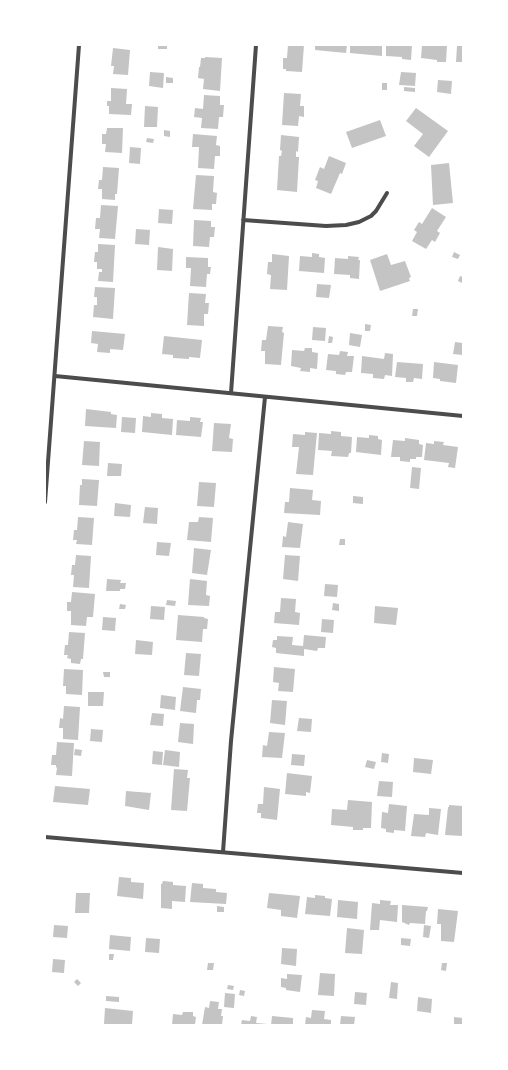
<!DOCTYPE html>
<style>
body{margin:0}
#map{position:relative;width:508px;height:1070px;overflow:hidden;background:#fff;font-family:"PT Sans Narrow",sans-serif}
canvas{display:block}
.frame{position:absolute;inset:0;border:46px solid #fff;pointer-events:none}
</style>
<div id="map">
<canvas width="508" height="1070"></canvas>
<div class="frame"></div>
</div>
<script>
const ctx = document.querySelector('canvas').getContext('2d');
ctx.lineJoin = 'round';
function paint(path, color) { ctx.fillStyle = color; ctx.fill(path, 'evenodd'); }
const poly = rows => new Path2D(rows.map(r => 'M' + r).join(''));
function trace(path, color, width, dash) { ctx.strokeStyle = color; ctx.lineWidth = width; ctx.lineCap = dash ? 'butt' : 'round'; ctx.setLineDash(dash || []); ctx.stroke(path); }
paint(poly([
 [158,45,167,45,167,49,158,49],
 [288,45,304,45,302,72,286,71,286,69,283,69,283,58,287,58],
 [315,45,347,45,346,53,315,50],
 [350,45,382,45,382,56,350,53],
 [386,45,412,45,411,60,402,59,402,57,386,56],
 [422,45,447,45,446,62,437,62,437,60,421,58],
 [457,46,463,46,463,62,456,62],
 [113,48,130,50,128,75,113,74,114,66,111,66],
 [205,57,222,58,220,91,203,89,204,79,198,78,199,67,200,67,201,58,205,58],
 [150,72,164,73,163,88,149,86],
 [401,72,416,73,415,86,399,85],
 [166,77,173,78,173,83,166,83],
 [438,80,452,81,451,94,437,92],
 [382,83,387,83,387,90,382,90],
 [404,87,415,88,415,92,404,91],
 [111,88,127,89,126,104,132,104,131,115,109,114,109,106,107,106,107,101,111,101],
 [284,93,301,94,300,106,304,106,304,117,299,116,298,126,282,125],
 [204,95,220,96,220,105,224,105,223,117,219,117,218,129,201,128,202,118,194,117,195,108,203,109],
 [145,106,158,107,157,127,144,127],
 [416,108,448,131,429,157,414,146,423,134,406,121],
 [380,120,386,136,352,148,346,132],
 [107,128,123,128,122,153,105,152,106,144,102,144,102,134,106,134],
 [164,130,170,131,170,137,164,136],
 [193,134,217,136,216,145,220,146,220,156,215,156,214,169,198,168,199,147,192,147],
 [281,135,299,137,298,152,296,151,296,157,299,157,297,192,277,190,279,156,281,156,282,151,280,150],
 [147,138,154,139,153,143,146,142],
 [130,147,141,148,140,164,129,163],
 [329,156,346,163,342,174,340,173,331,194,316,188,318,181,315,180,320,167,324,169],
 [449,163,453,203,433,205,431,165],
 [103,167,119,168,117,194,115,194,115,200,102,199,102,189,98,189,99,180,102,180],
 [196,175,214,176,213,192,217,193,216,204,212,204,212,210,193,209],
 [101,205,118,206,115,239,99,238,100,229,95,229,96,218,100,218],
 [432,208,446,217,437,231,440,233,435,242,432,240,426,249,412,241,417,232,414,230,419,222,422,224],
 [159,209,173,210,172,224,158,223],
 [194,220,211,221,211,227,215,227,214,237,210,237,209,247,193,246],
 [136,229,150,230,149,245,135,244],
 [98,244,115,245,113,282,98,281,99,272,102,272,102,269,97,269,97,262,94,262,95,252,98,252],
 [158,247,173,249,172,271,157,270],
 [454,252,460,255,458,259,452,257],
 [312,253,319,254,319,257,325,258,324,273,299,271,300,256,312,257],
 [272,254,289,256,287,290,270,289,271,275,267,274,268,262,272,262],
 [387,254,391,265,405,261,411,277,409,278,410,281,380,291,370,260],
 [348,256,359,257,358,260,360,260,359,279,350,278,350,275,334,274,335,258,348,259],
 [186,257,208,258,208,267,211,267,210,274,207,274,206,287,190,286,191,268,186,268],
 [460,276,463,277,462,283,458,281],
 [317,284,331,285,329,298,316,297],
 [95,287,115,288,113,319,93,317,94,305,97,305,97,297,94,297],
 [189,293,206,294,205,303,209,303,208,314,204,314,204,326,187,325],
 [413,309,418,309,417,316,412,316],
 [365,324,371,325,370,331,365,331],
 [268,326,283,327,282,332,284,333,281,365,265,364,265,351,261,351,262,340,266,340],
 [313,327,326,328,325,341,312,340],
 [92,331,125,334,123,350,110,349,110,353,97,352,98,344,91,343],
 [350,333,362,335,360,347,349,345],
 [164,336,202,340,200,358,189,357,189,359,173,358,173,355,162,354],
 [329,336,333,337,332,343,328,343],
 [455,342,463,343,463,355,453,354],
 [305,348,312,348,312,352,318,353,317,369,310,368,310,372,300,371,301,368,291,366,292,350,304,351],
 [340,351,348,352,347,356,354,356,352,372,346,372,345,375,336,374,336,371,326,370,328,354,339,355],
 [385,353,393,354,392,376,385,375,384,379,373,378,373,374,361,373,362,356,384,359],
 [397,362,423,364,422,379,414,378,413,382,406,382,406,378,395,377],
 [434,362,458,365,456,383,440,381,440,379,433,378],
 [86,409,111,412,111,414,117,415,116,428,85,426],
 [151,413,162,414,162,418,173,419,172,435,142,432,143,416,151,417],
 [122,417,136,418,135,433,121,432],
 [190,417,201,418,200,422,203,422,201,437,176,435,177,420,190,421],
 [214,423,231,424,229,438,233,439,232,452,212,451],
 [331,431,341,432,341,436,352,437,351,453,349,453,348,457,331,456,332,451,318,450,319,433,331,434],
 [305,432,317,433,313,475,296,474,299,447,292,447,293,434,305,435],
 [369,435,378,436,378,439,382,440,381,455,356,452,357,437,369,438],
 [405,438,419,440,419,444,423,445,422,457,416,457,416,459,410,459,410,462,400,461,400,457,391,457,393,440,405,441],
 [84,441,100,442,99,466,82,465],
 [434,441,444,442,443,445,458,447,455,468,448,467,449,463,424,460,426,443,434,444],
 [108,463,122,464,121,476,107,476],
 [412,467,421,468,419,489,410,488],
 [82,479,99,480,97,506,79,505,80,485,82,485],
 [199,482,216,483,214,507,197,506],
 [290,488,313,490,312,500,321,501,320,515,284,513,285,502,289,502],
 [353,496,363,497,363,504,353,503],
 [115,503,131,505,130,517,114,516],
 [145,507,158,508,157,524,143,523],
 [78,517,94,518,92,545,76,544,77,540,73,540,74,530,77,530],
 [199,517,213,518,211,542,187,540,189,522,198,522],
 [288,522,303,524,300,548,282,547,283,536,286,537],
 [340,539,345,539,345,545,339,545],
 [157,542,171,543,169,556,156,555],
 [194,548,211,550,207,575,192,573],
 [76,555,91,556,89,588,73,587,74,575,71,575,72,565,75,565],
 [285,555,300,556,298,581,283,579],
 [107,579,121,580,120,583,126,583,125,589,120,589,120,591,106,591],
 [190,579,207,581,206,595,210,596,209,606,188,605],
 [325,584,338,585,337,597,324,596],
 [72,592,95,594,93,617,87,617,86,626,71,625,71,611,67,611,67,602,71,602],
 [281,598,296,599,295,612,300,613,299,625,274,623,275,612,280,612],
 [167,600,176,601,175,606,166,605],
 [333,603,339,604,339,611,332,610],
 [120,604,126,605,125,609,119,609],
 [151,606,165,607,164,620,150,619],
 [375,606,398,608,396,625,374,623],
 [178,615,204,617,204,618,208,619,207,629,203,629,202,642,176,640],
 [103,617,116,618,115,631,102,630],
 [322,619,334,620,333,633,321,632],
 [69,632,85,633,83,659,81,659,80,664,71,663,71,659,67,658,68,655,64,655,65,645,68,645],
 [304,635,326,637,325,648,318,648,317,651,304,649,304,656,276,653,276,648,272,647,273,640,277,640,277,636,293,637,292,645,303,646],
 [136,640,153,642,152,655,135,654],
 [186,653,201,654,199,676,184,675],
 [274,667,295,669,293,692,278,691,279,683,273,682],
 [64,669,83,670,82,695,66,694,66,686,63,686],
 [103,672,110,672,110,677,104,677],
 [183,687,201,689,200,700,197,700,196,713,180,711],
 [88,692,104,692,103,706,88,706],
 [161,695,176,697,175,710,160,708],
 [272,700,287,701,285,725,270,723],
 [64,706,80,707,78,740,63,739,63,728,59,728,60,718,63,719],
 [152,713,164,714,163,726,150,725],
 [299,718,312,719,311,732,297,731],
 [180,723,194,724,193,744,178,742],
 [91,729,103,730,102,742,90,741],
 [269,732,285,733,282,758,262,757,263,745,267,746],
 [57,742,74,743,72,776,56,775,57,768,56,767,56,765,51,765,52,755,56,755],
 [75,749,82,750,81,756,74,755],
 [165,750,180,752,179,767,163,765],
 [153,751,163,752,162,765,152,764],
 [382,753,389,754,388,763,381,762],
 [292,754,305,755,304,766,291,765],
 [414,758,433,760,431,774,413,772],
 [367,760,376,762,374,769,365,767],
 [174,769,188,770,187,778,190,778,187,811,171,810],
 [287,773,312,776,310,793,306,792,306,796,285,794],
 [379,781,393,782,392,797,377,796],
 [55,786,90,789,88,805,53,802],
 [264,787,280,789,277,820,261,818,261,813,257,813,258,804,263,804],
 [126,791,151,793,149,810,125,806],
 [348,800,372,802,371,828,363,828,363,830,353,830,353,827,331,825,332,809,347,810],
 [389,804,407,806,405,831,394,830,394,833,386,832,386,829,381,828,382,812,388,813],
 [449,805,463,806,463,836,445,835,448,807,449,807],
 [429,808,441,809,438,835,426,833,425,837,411,836,414,814,429,815],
 [119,877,131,878,131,882,144,883,143,899,117,896],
 [163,881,173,882,173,885,186,886,185,902,172,901,172,909,161,908,161,884,162,884],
 [192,883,203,884,203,888,216,889,216,892,227,893,226,904,190,902],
 [76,893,90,893,89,913,75,913],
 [269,893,300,896,297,918,281,916,281,910,267,908],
 [315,895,325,896,325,898,332,899,330,916,305,914,307,897,315,898],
 [338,900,358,902,357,919,337,917],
 [380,900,391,901,390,905,398,905,397,922,380,920,379,930,370,930,372,903,380,904],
 [402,905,428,907,427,911,426,911,425,924,410,923,409,925,402,922],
 [217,906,224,907,224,912,217,912],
 [438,909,458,911,454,942,441,941,441,924,437,924],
 [54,925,68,926,67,938,53,937],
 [424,925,431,926,429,938,423,937],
 [347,928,364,930,362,954,345,953],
 [110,935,131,937,130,951,109,949],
 [146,938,160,939,159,953,145,952],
 [401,938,411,939,410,946,401,945],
 [282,948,297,949,296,966,281,964],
 [109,954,114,954,113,960,109,960],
 [53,959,65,960,64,973,52,972],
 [208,963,214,963,213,970,207,970],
 [442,963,447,963,446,971,441,970],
 [320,973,335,974,334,996,318,995],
 [287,974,302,975,300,992,286,990,286,988,281,987,281,978,287,979],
 [77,979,81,983,78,986,74,982],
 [391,982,398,983,397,999,389,998],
 [228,985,234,986,233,990,227,989],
 [240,990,245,991,244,996,239,995],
 [355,992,367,993,366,1005,354,1004],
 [225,993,235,994,234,1008,224,1007],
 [106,996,119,997,119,1002,106,1001],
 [418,997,432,999,431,1013,417,1011],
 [210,1001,219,1002,218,1009,222,1009,221,1016,223,1016,222,1025,202,1025,205,1007,209,1008],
 [105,1008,133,1011,132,1025,104,1024],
 [312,1010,325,1011,324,1019,331,1020,331,1025,305,1025,306,1017,311,1018],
 [183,1012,193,1012,193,1016,196,1017,195,1025,172,1025,173,1014,182,1015],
 [251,1016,257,1017,256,1023,268,1024,268,1025,241,1025,242,1020,250,1021],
 [272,1016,293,1018,293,1025,271,1025],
 [341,1016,355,1017,354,1025,340,1025],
 [454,1017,463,1018,463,1025,454,1025]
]), '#c4c4c4');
trace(poly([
 [243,220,326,226,346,225,359,222,371,216,376,211,387,193],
 [55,376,463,416],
 [231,393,256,45],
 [45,502,79,45],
 [45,837,463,873],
 [223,852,231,741,265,397]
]), '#4c4c4c', 4);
</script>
